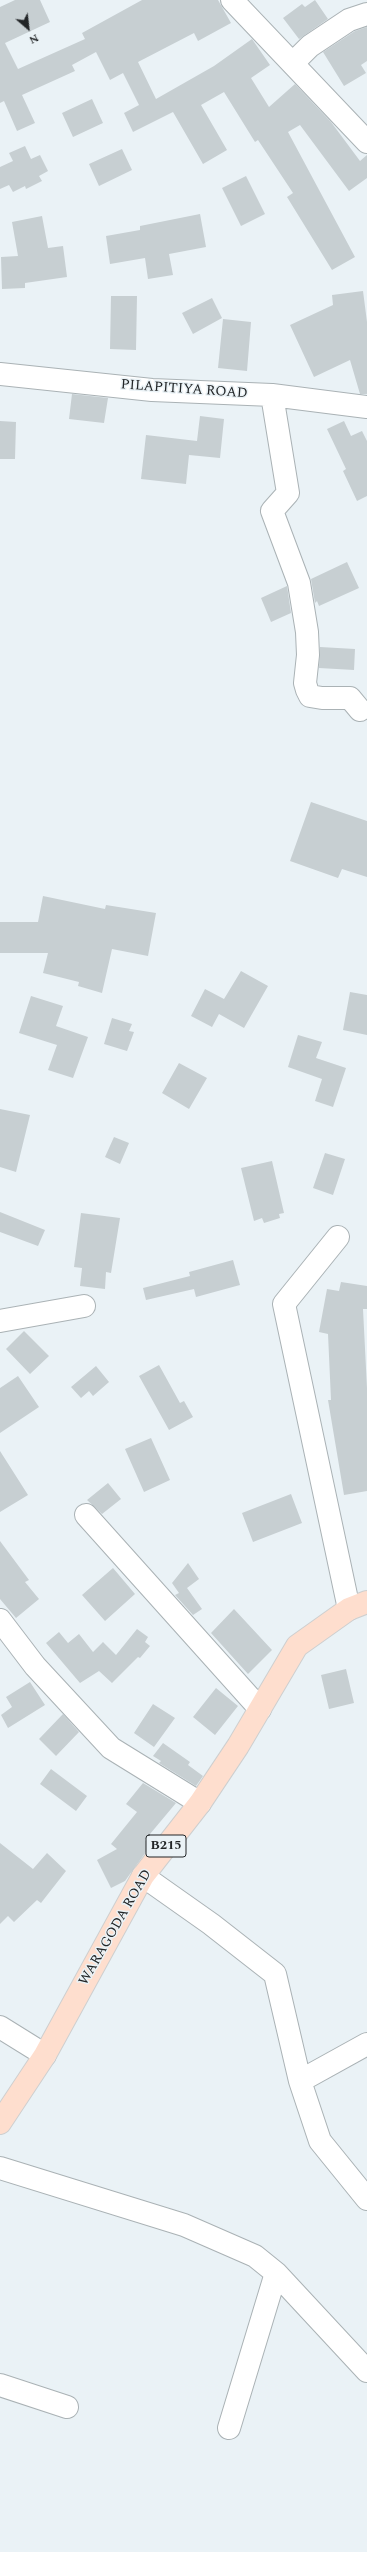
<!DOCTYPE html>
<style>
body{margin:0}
#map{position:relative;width:367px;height:2552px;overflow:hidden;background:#eaf2f6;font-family:Spectral,serif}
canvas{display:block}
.north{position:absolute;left:8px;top:8px;width:40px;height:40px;-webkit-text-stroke:3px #eaf2f6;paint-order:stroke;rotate:152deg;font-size:11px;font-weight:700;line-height:16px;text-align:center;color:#222527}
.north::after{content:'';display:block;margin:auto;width:14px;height:18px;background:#222527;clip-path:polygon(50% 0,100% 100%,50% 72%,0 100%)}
</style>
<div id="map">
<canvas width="367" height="2552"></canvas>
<div class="north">N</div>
</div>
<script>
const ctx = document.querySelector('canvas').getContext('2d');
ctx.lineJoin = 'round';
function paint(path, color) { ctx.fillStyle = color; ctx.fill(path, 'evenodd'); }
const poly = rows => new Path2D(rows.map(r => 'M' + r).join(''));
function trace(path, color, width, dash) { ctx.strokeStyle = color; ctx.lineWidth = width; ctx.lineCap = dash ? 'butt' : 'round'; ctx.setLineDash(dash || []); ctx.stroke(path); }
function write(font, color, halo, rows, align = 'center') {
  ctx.font = font + ' Spectral,serif'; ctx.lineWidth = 3; ctx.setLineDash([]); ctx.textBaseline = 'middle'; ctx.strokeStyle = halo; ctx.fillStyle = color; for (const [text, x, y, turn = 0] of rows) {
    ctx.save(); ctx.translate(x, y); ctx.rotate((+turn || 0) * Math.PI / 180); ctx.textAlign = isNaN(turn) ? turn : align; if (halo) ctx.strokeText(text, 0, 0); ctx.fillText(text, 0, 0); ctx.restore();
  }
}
paint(poly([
 [15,0,40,0,50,22,5,43,18,69,85,39,82,33,142,0,218,0,231,23,198,41,194,33,138,62,156,99,214,66,252,39,270,65,251,78,269,107,295,84,331,122,360,161,367,155,367,178,349,191,300,125,288,132,355,257,332,270,287,197,293,193,258,140,255,142,224,92,201,105,227,150,203,164,173,112,133,132,124,113,139,105,123,73,110,80,96,52,72,65,75,71,22,95,35,123,17,131,4,101,0,103,0,7],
 [315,0,328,19,299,39,283,18,302,4,305,7],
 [367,27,367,61,361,65,366,73,344,86,323,52,355,31],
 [92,99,103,123,73,137,62,113],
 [25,146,31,159,40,155,48,171,39,176,42,181,26,189,25,186,13,192,9,185,0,189,0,167,13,161,9,153],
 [122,149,132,170,99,186,89,164],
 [246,176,265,214,241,226,222,188],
 [200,214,206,247,169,254,173,275,148,279,145,258,110,264,106,236,140,230,140,226],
 [42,216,48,248,63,246,67,277,25,283,25,288,2,289,1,257,18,256,12,222],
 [363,291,367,322,367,394,360,394,350,360,314,377,290,325,333,305,332,295],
 [111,296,137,296,136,350,110,349],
 [212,298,222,318,193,334,182,313],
 [223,319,251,322,247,371,218,368],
 [72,394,108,398,104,423,69,419],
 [200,416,224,419,220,458,189,455,186,484,141,479,146,435,197,441],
 [0,421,16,422,15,459,0,459],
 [344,421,351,436,362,431,367,441,367,496,357,501,343,471,346,469,327,429],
 [347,562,359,588,319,606,317,601,315,603,311,579],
 [287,586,291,613,271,622,261,598],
 [320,647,355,649,354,670,319,668],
 [311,802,367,821,367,877,342,869,338,878,290,861],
 [43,896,105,909,106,905,156,913,148,956,112,949,102,993,78,986,79,982,43,973,48,953,0,953,0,922,38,922],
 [241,971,268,986,244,1028,219,1014,212,1027,191,1016,205,989,224,999],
 [350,992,367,995,367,1035,343,1030],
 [31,996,63,1006,56,1026,88,1037,73,1078,48,1070,57,1045,19,1033],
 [112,1018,132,1024,129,1031,134,1032,127,1051,104,1044],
 [298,1035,322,1042,316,1058,346,1068,333,1107,315,1101,322,1079,288,1067],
 [179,1063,207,1078,189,1109,162,1093],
 [0,1109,30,1115,16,1172,0,1167],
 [114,1137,129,1143,120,1164,105,1157],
 [325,1153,345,1159,333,1195,313,1188],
 [272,1161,284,1213,279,1214,280,1218,264,1223,262,1218,254,1221,241,1168],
 [0,1212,45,1230,38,1246,0,1232],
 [81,1213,120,1218,111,1273,106,1272,105,1289,80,1286,82,1268,74,1267],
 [233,1260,240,1285,196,1297,194,1289,146,1300,143,1288,190,1276,189,1272],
 [341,1282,367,1286,367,1309,363,1309,367,1388,367,1491,344,1495,328,1400,331,1400,328,1334,319,1332,327,1289,339,1291],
 [24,1331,49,1356,30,1374,6,1349],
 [159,1365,180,1403,184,1401,193,1417,169,1430,139,1376],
 [96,1366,109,1382,93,1396,89,1391,81,1398,71,1387],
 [18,1376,39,1407,0,1433,0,1388],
 [151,1438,170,1480,144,1492,125,1449],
 [0,1451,28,1495,0,1512],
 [108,1483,121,1499,102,1514,87,1500],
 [291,1494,302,1523,253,1542,242,1513],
 [0,1541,29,1580,25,1582,39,1599,16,1618,0,1599],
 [188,1563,199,1579,187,1588,202,1609,193,1615,175,1595,179,1593,172,1583],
 [113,1568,135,1594,105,1621,82,1595],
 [234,1609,272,1650,248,1674,211,1633],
 [137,1629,148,1637,145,1642,150,1646,140,1658,138,1657,112,1683,99,1671,80,1683,46,1643,59,1632,68,1643,79,1634,93,1652,103,1642,116,1655],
 [346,1669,354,1703,329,1709,321,1675],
 [30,1682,45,1705,8,1728,1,1715,12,1707,6,1697],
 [216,1688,238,1706,215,1735,193,1717],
 [153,1704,175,1718,154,1747,134,1733],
 [63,1714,79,1732,56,1756,39,1739],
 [163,1743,190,1762,188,1765,203,1776,196,1786,159,1763,161,1761,153,1756],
 [51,1769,87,1796,76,1811,40,1784],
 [143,1783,176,1803,145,1840,151,1845,130,1874,125,1881,111,1888,97,1860,117,1849,111,1844,137,1812,126,1804],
 [0,1843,33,1869,47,1853,66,1871,41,1903,37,1900,14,1922,8,1916,0,1924]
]), '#c7cfd2');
const minor = poly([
 [232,0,367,142],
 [293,63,310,46,349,20,367,14],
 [0,374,152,390,272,395,367,407],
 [272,395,288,493,272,511,299,583,307,632,308,655,305,683,307,690,310,696,322,698,350,698,360,710],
 [338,1237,284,1304,349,1609],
 [0,1321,84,1306],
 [86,1515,260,1709],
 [0,1620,35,1666,111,1748,200,1803],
 [143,1876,211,1924,275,1974,300,2081,367,2044],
 [0,2027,45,2055],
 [300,2081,320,2141,367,2199],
 [0,2168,184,2225,255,2256,276,2273,367,2371],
 [0,2385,67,2407],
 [229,2428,276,2273]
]);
const major = poly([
 [0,2123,45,2055,143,1876,200,1803,238,1746,297,1646,349,1609,367,1602]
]);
trace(minor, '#aab2b5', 24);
trace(major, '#cecfcf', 24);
trace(minor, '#fff', 22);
trace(major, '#fedece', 22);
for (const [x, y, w] of [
 [166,1846,40]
]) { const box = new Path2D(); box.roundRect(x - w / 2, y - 11, w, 22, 3); ctx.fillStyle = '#eaf2f6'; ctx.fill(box); trace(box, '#222527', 1); }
write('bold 13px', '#222527', null, [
 ["B215",166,1846]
]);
write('14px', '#222527', '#eaf2f6', [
 ["PILAPITIYA ROAD",184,390,4],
 ["WARAGODA ROAD",116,1928,-60]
]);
</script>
